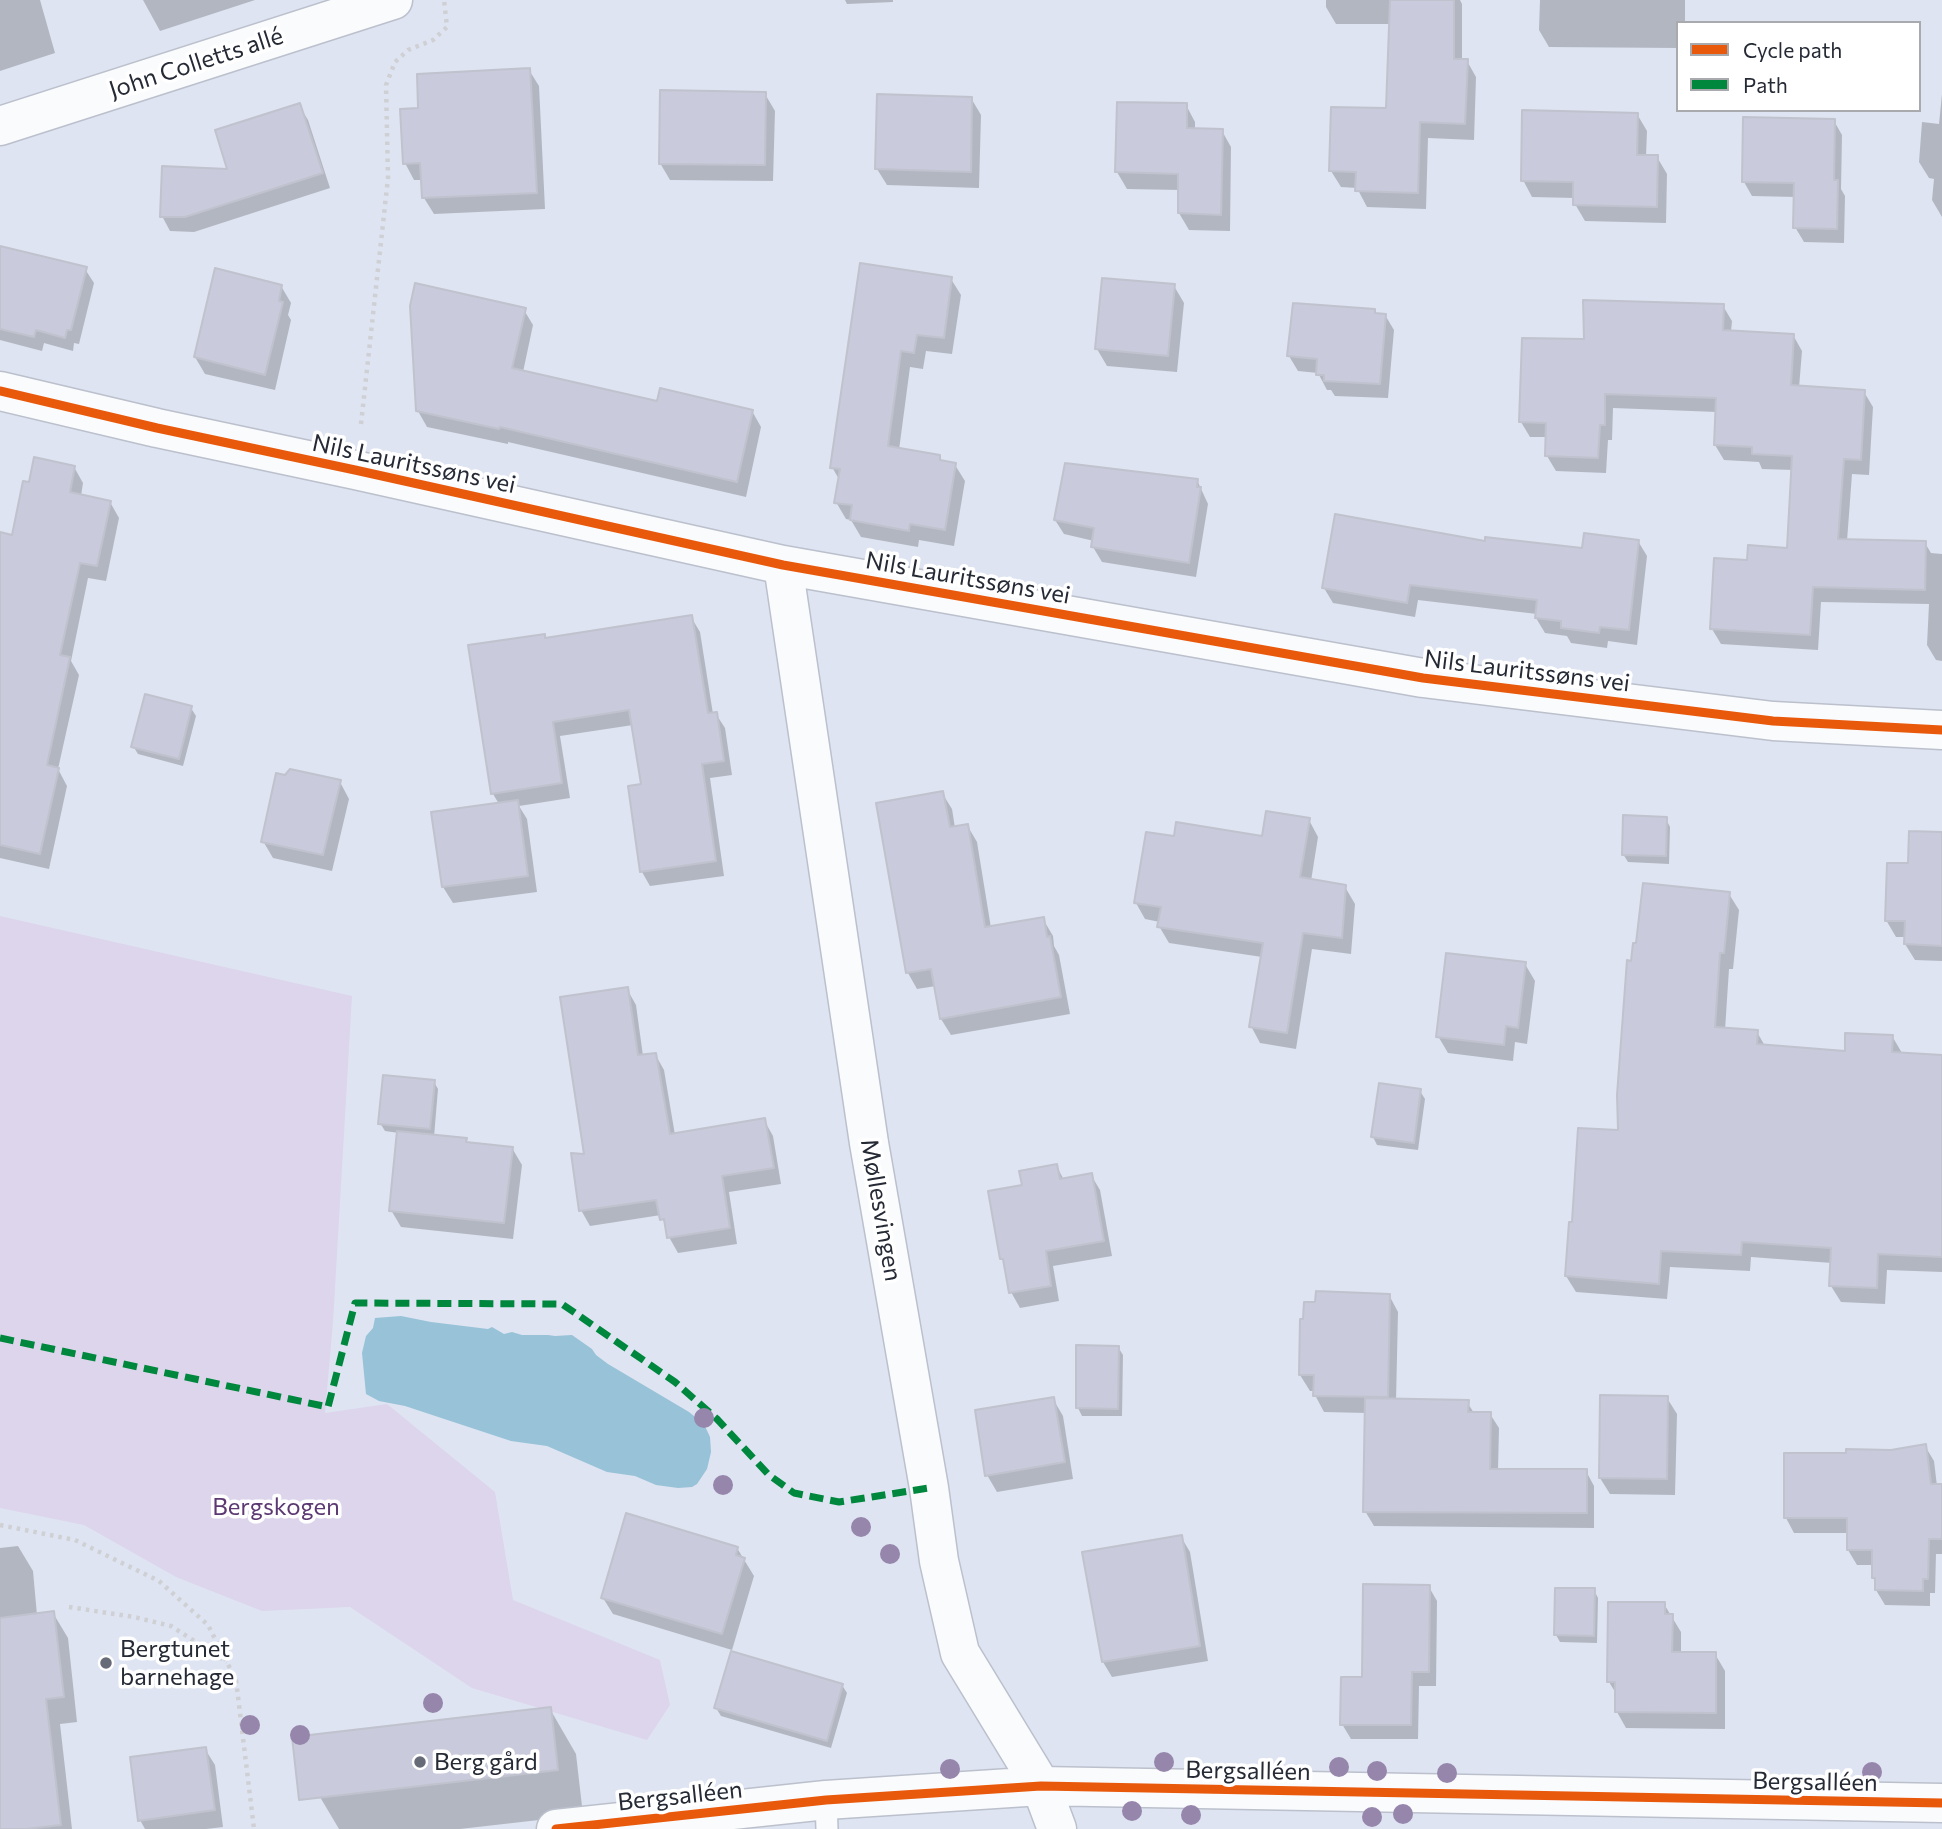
<!DOCTYPE html>
<meta charset="utf-8">
<style>
body{margin:0}
#map{position:relative;width:1942px;height:1829px;overflow:hidden;background:#dee4f2;font-family:Commissioner,sans-serif}
canvas{display:block}
.legend{position:absolute;left:1676px;top:21px;width:245px;height:91px;box-sizing:border-box;background:#fff;border:2px solid #a8aaae;margin:0;padding:9px 12px;list-style:none;font-size:21px;color:#252a35}
.legend li{display:flex;align-items:center;gap:14px;height:35px}
.legend b{width:35px;border:2px solid #a8aaae}
</style>
<div id="map">
<canvas width="1942" height="1829"></canvas>
<ul class="legend">
<li><b style="height:9px;background:#e8590c"></b>Cycle path</li>
<li><b style="height:9px;background:#00873e"></b>Path</li>
</ul>
</div>
<script>
const ctx = document.querySelector('canvas').getContext('2d');
ctx.lineJoin = 'round';
function paint(path, color) { ctx.fillStyle = color; ctx.fill(path, 'evenodd'); }
const poly = rows => new Path2D(rows.map(r => 'M' + r).join(''));
function trace(path, color, width, dash) { ctx.strokeStyle = color; ctx.lineWidth = width; ctx.lineCap = dash ? 'butt' : 'round'; ctx.setLineDash(dash || []); ctx.stroke(path); }
function write(font, color, halo, rows, align = 'center') {
  ctx.font = font + ' Commissioner,sans-serif'; ctx.lineWidth = 7; ctx.setLineDash([]); ctx.textBaseline = 'middle'; ctx.strokeStyle = halo; ctx.fillStyle = color; for (const [text, x, y, turn = 0] of rows) {
    ctx.save(); ctx.translate(x, y); ctx.rotate((+turn || 0) * Math.PI / 180); ctx.textAlign = isNaN(turn) ? turn : align; if (halo) ctx.strokeText(text, 0, 0); ctx.fillText(text, 0, 0); ctx.restore();
  }
}
paint(poly([
 [0,916,352,996,333,1322,325,1413,387,1404,495,1492,513,1600,660,1660,670,1705,647,1740,472,1688,350,1607,262,1611,176,1577,84,1525,0,1508]
]), '#dcd5ec');
paint(poly([
 [401,1316,431,1322,488,1329,492,1327,504,1334,512,1332,522,1335,548,1335,555,1336,572,1335,592,1349,596,1355,608,1364,689,1412,704,1424,710,1437,711,1452,707,1469,697,1484,692,1487,678,1488,656,1485,635,1476,607,1472,547,1446,511,1441,405,1406,379,1401,366,1394,362,1353,366,1336,373,1328,375,1318]
]), '#97c2d7');
paint(poly([
 [0,0,40,0,55,53,0,71],
 [143,0,255,0,160,31],
 [845,0,893,0,893,2,847,4],
 [1326,0,1460,0,1462,4,1462,60,1467,61,1476,77,1474,140,1428,138,1426,209,1367,207,1357,188,1341,187,1331,171,1388,110,1391,24,1336,24,1326,7],
 [1540,0,1685,0,1685,23,1678,23,1678,48,1549,47,1539,30],
 [529,70,539,86,545,209,434,214,424,198,423,180,414,180,405,163,420,110],
 [765,94,775,111,773,181,670,180,660,163],
 [1942,94,1942,217,1932,200,1934,179,1929,178,1919,162,1922,122,1939,124],
 [971,98,981,115,979,188,887,185,877,169],
 [299,105,308,120,330,188,194,232,170,231,162,216,230,171],
 [1186,105,1195,122,1195,130,1222,131,1231,147,1230,231,1189,230,1179,213,1180,190,1127,189,1117,172],
 [1637,114,1647,131,1646,157,1657,157,1667,174,1666,223,1585,221,1575,204,1575,198,1532,197,1523,180],
 [1834,121,1842,135,1841,189,1845,196,1844,243,1804,242,1795,227,1796,197,1752,196,1744,182],
 [0,248,85,269,94,283,79,344,74,343,73,351,44,343,42,351,0,340],
 [862,265,951,279,961,295,952,354,926,351,923,369,910,367,899,450,939,457,942,463,955,465,965,481,954,546,919,540,918,547,861,537,851,520,846,519,836,502,840,481,832,467],
 [281,286,291,303,288,315,291,320,275,390,205,374,195,357],
 [1174,286,1184,303,1177,372,1107,366,1097,349],
 [1723,306,1732,321,1731,332,1793,335,1802,351,1799,388,1864,392,1873,407,1869,475,1852,474,1847,541,1925,543,1931,553,1942,554,1942,661,1936,660,1927,645,1929,604,1821,602,1818,650,1721,644,1712,629,1749,562,1788,549,1793,470,1762,469,1759,462,1724,460,1715,445,1717,412,1613,408,1612,440,1608,440,1606,473,1556,471,1547,456,1548,437,1530,437,1521,422,1586,341],
 [524,310,533,325,523,372,658,403,752,411,761,427,746,497,508,442,508,444,427,427,418,411],
 [1374,311,1377,315,1385,315,1394,330,1388,398,1335,396,1331,390,1327,390,1318,373,1298,371,1289,356],
 [74,467,83,483,81,496,110,502,119,518,106,581,88,578,71,661,79,675,58,769,67,786,49,869,0,858,0,535,13,537,30,484],
 [1197,480,1208,504,1196,577,1102,562,1093,547,1094,541,1064,534,1055,520],
 [1638,541,1647,556,1637,645,1608,641,1607,648,1571,643,1567,636,1545,633,1536,618,1537,614,1418,600,1415,617,1333,603,1324,588],
 [691,617,700,632,713,714,716,714,725,728,732,775,710,778,724,876,650,886,642,872,643,786,633,725,560,736,570,798,519,806,527,819,537,892,453,903,443,887,499,804,493,794,544,636,546,640],
 [191,708,196,716,183,766,138,754,133,746],
 [340,782,349,799,332,871,273,858,263,841],
 [942,793,952,809,955,828,967,825,977,842,991,928,1043,919,1053,936,1054,946,1059,955,1070,1014,951,1035,941,1019,936,986,917,989,908,973,878,804],
 [1666,819,1670,827,1669,864,1628,862,1623,854],
 [1309,820,1318,837,1311,881,1345,887,1355,904,1351,954,1312,949,1296,1049,1260,1043,1251,1026,1262,957,1169,943,1159,926,1160,922,1145,919,1136,903,1175,838,1264,838],
 [1942,866,1942,961,1915,960,1905,944,1906,937,1896,937,1886,920],
 [1729,894,1739,910,1733,969,1729,969,1725,1030,1757,1032,1765,1046,1846,1053,1892,1036,1902,1053,1942,1056,1942,1272,1887,1270,1885,1304,1841,1302,1831,1286,1832,1263,1751,1257,1750,1271,1670,1267,1667,1299,1576,1292,1566,1276,1573,1224,1620,1132,1633,963],
 [1525,964,1535,981,1527,1044,1515,1042,1513,1061,1448,1053,1438,1036],
 [627,989,636,1005,643,1056,655,1054,664,1070,675,1135,764,1120,773,1136,781,1184,729,1192,737,1244,678,1253,669,1237,668,1231,661,1215,590,1226,581,1210,586,1156],
 [434,1082,438,1089,434,1137,466,1140,468,1144,512,1148,522,1165,513,1239,401,1227,391,1210,399,1133,385,1131,380,1123],
 [1420,1091,1425,1099,1418,1150,1377,1145,1373,1137],
 [1056,1165,1064,1180,1091,1175,1100,1190,1112,1256,1053,1266,1059,1301,1020,1308,1011,1292,1006,1266,1002,1258,1024,1187],
 [1389,1295,1398,1312,1396,1401,1467,1402,1474,1413,1490,1414,1499,1428,1498,1470,1586,1471,1594,1486,1594,1528,1374,1526,1365,1511,1367,1413,1324,1412,1315,1395,1315,1391,1310,1391,1300,1375],
 [1118,1347,1123,1355,1122,1416,1082,1416,1078,1408],
 [1667,1398,1677,1414,1675,1495,1610,1494,1600,1478],
 [1053,1399,1063,1416,1073,1479,997,1492,987,1475],
 [1925,1446,1934,1461,1937,1486,1942,1486,1942,1554,1936,1554,1935,1593,1930,1593,1930,1606,1885,1605,1876,1590,1876,1583,1873,1578,1874,1565,1857,1565,1848,1550,1848,1533,1794,1533,1786,1518,1891,1452],
 [1181,1537,1190,1552,1208,1661,1112,1677,1103,1662],
 [18,1546,33,1571,37,1615,53,1613,68,1638,77,1722,60,1724,72,1829,0,1829,0,1548],
 [737,1548,754,1576,732,1650,613,1614,603,1598],
 [1429,1587,1437,1601,1436,1686,1419,1686,1418,1739,1351,1739,1342,1724,1364,1679],
 [1594,1590,1598,1598,1597,1643,1560,1642,1556,1635],
 [1664,1604,1681,1632,1681,1654,1715,1654,1725,1671,1725,1729,1626,1728,1617,1712,1617,1695,1609,1682],
 [842,1685,847,1693,831,1748,721,1716,716,1708],
 [550,1709,576,1754,583,1815,460,1829,339,1829,320,1797],
 [205,1749,215,1765,223,1827,206,1829,145,1829,140,1820]
]), '#0003');
const building = poly([
 [1390,0,1454,0,1454,59,1468,59,1465,124,1420,122,1418,193,1355,191,1356,172,1329,171,1331,107,1386,108,1390,0],
 [530,68,537,193,422,198,420,163,403,164,400,109,418,108,417,74,530,68],
 [660,90,766,92,765,165,659,164,660,90],
 [877,94,972,97,971,172,875,169,877,94],
 [1117,102,1187,103,1187,128,1223,129,1221,215,1178,213,1178,174,1115,172,1117,102],
 [300,103,323,173,185,217,160,217,162,166,227,169,215,130,300,103],
 [1522,110,1638,113,1637,155,1658,155,1657,207,1573,205,1573,182,1521,181,1522,110],
 [1743,117,1835,119,1834,180,1838,180,1837,229,1793,228,1794,183,1742,182,1743,117],
 [0,246,87,267,71,330,67,330,65,338,36,330,34,337,0,329,0,246],
 [860,263,952,277,944,338,917,335,914,353,901,351,888,446,940,455,940,460,956,463,945,530,910,524,909,531,850,520,852,505,834,503,840,469,830,468,860,263],
 [215,268,282,285,279,301,283,302,265,375,194,357,215,268],
 [1102,278,1175,284,1168,356,1095,349,1102,278],
 [415,283,526,308,512,368,657,401,660,388,753,410,737,482,500,427,499,429,416,411,410,306,415,283],
 [1583,300,1724,304,1723,330,1794,334,1791,385,1865,390,1861,460,1844,459,1838,539,1926,541,1925,590,1813,587,1810,635,1710,629,1714,558,1747,560,1748,545,1787,548,1792,456,1752,454,1752,447,1714,445,1716,398,1605,394,1605,425,1600,425,1598,458,1545,456,1546,423,1519,422,1522,338,1584,339,1583,300],
 [1293,303,1375,309,1375,313,1386,314,1380,384,1324,381,1324,375,1316,375,1317,359,1287,356,1293,303],
 [34,457,75,466,70,492,111,501,97,566,80,563,60,655,70,657,47,765,59,768,40,854,0,845,0,532,12,535,23,481,29,482,34,457],
 [1065,463,1198,479,1197,487,1201,487,1189,563,1091,547,1094,528,1054,520,1065,463],
 [1335,514,1485,541,1485,537,1582,548,1584,533,1639,540,1629,630,1600,627,1599,633,1561,628,1561,621,1535,618,1537,600,1410,585,1407,603,1322,588,1335,514],
 [692,615,708,713,717,712,724,761,702,764,716,861,640,872,628,786,641,784,629,710,553,722,562,783,491,794,468,645,545,634,545,638,692,615],
 [145,694,192,706,179,759,131,747,145,694],
 [290,769,341,780,323,855,261,842,276,773,285,775,290,769],
 [943,791,950,827,968,824,985,927,1044,917,1047,937,1050,936,1061,997,940,1019,931,969,906,973,876,803,943,791],
 [518,800,528,876,442,887,431,812,518,800],
 [1266,811,1310,818,1300,877,1346,885,1342,938,1303,933,1287,1033,1249,1027,1263,943,1157,927,1161,907,1134,903,1146,832,1174,836,1176,822,1262,836,1266,811],
 [1623,815,1667,817,1666,856,1622,855,1623,815],
 [1909,831,1942,832,1942,946,1904,944,1905,921,1885,921,1887,863,1908,863,1909,831],
 [1643,883,1730,892,1724,953,1720,953,1715,1027,1758,1030,1757,1044,1845,1051,1845,1033,1893,1035,1892,1052,1942,1055,1942,1257,1878,1254,1877,1288,1829,1286,1831,1248,1742,1242,1741,1255,1661,1251,1659,1284,1565,1276,1569,1222,1572,1222,1578,1128,1618,1130,1617,1095,1627,960,1631,961,1633,943,1636,943,1643,883],
 [1446,953,1526,962,1518,1028,1506,1026,1504,1045,1436,1037,1446,953],
 [628,987,638,1055,656,1053,670,1134,765,1118,774,1168,722,1176,730,1228,667,1238,664,1219,660,1220,656,1200,579,1211,571,1153,584,1154,560,997,628,987],
 [383,1075,435,1080,430,1129,378,1124,383,1075],
 [1379,1083,1421,1089,1414,1143,1371,1137,1379,1083],
 [397,1131,467,1138,466,1142,513,1147,504,1223,389,1211,397,1131],
 [1057,1164,1060,1179,1092,1173,1104,1241,1046,1251,1051,1286,1009,1293,1003,1259,1000,1259,988,1191,1022,1185,1019,1171,1057,1164],
 [1316,1291,1390,1294,1388,1397,1313,1396,1314,1375,1299,1375,1300,1319,1303,1319,1304,1302,1315,1302,1316,1291],
 [1076,1345,1119,1346,1118,1409,1076,1408,1076,1345],
 [1600,1395,1668,1396,1667,1479,1599,1478,1600,1395],
 [1054,1397,1065,1462,985,1476,975,1410,1054,1397],
 [1365,1398,1469,1400,1468,1412,1491,1412,1490,1469,1587,1469,1587,1513,1363,1512,1365,1398],
 [1926,1444,1931,1484,1942,1484,1942,1539,1929,1539,1928,1579,1923,1579,1923,1591,1875,1590,1875,1578,1872,1578,1872,1550,1847,1550,1847,1518,1784,1518,1784,1453,1846,1453,1846,1449,1891,1450,1926,1444],
 [626,1513,738,1547,736,1555,745,1558,722,1634,601,1598,626,1513],
 [1182,1535,1200,1646,1102,1662,1082,1552,1182,1535],
 [1363,1584,1430,1585,1429,1672,1412,1672,1411,1725,1340,1725,1341,1677,1362,1677,1363,1584],
 [1555,1588,1595,1588,1594,1636,1554,1635,1555,1588],
 [1608,1602,1665,1602,1665,1614,1673,1614,1672,1652,1716,1652,1716,1713,1615,1712,1615,1682,1607,1682,1608,1602],
 [54,1611,64,1697,46,1699,61,1825,26,1829,0,1829,0,1618,54,1611],
 [731,1651,843,1684,827,1741,714,1708,731,1651],
 [551,1707,558,1770,299,1800,292,1737,551,1707],
 [206,1747,215,1810,138,1821,130,1757,206,1747]
]);
paint(building, '#c9cadb');
trace(building, '#c0c2ce', 2);
const lane = poly([
 [826,1800,827,1829]
]);
const street = poly([
 [0,126,393,0],
 [0,391,157,428,355,470,783,565,1423,678,1773,721,1942,730],
 [783,565,869,1143,929,1488,939,1561,960,1653,1041,1786,1057,1829],
 [556,1829,826,1800,1041,1786,1942,1803]
]);
trace(lane, '#bbc0cc', 24);
trace(street, '#bbc0cc', 41);
trace(poly([
 [361,424,388,178,386,85,395,62,408,50,433,40,447,27,444,0],
 [0,1525,75,1540,159,1581,208,1625,236,1680,254,1829],
 [69,1607,134,1617,171,1626,227,1662]
]), '#cfd0d4', 4.5, [3.5, 5]);
trace(lane, '#fafbfd', 21);
trace(street, '#fafbfd', 38);
trace(poly([
 [0,1338,328,1407,355,1303,562,1304,675,1382,717,1419,769,1475,794,1493,839,1502,929,1488]
]), '#00873e', 7, [14, 7]);
trace(poly([
 [0,391,157,428,355,470,783,565,1423,678,1773,721,1942,730],
 [556,1829,826,1800,1041,1786,1942,1803]
]), '#e8590c', 9);
ctx.fillStyle = '#9686ac';
for (const [x, y] of [
 [704,1418],
 [723,1485],
 [861,1527],
 [890,1554],
 [433,1703],
 [250,1725],
 [300,1735],
 [1164,1762],
 [1339,1767],
 [950,1769],
 [1377,1771],
 [1872,1772],
 [1447,1773],
 [1132,1811],
 [1403,1814],
 [1191,1815],
 [1372,1817]
]) { ctx.beginPath(); ctx.arc(x, y, 10, 0, 2 * Math.PI); ctx.fill(); }
for (const [x, y, r, color] of [
 [106,1663,7,"#666b77"],
 [420,1762,7,"#666b77"]
]) { const dot = new Path2D(); dot.arc(x, y, r, 0, 2 * Math.PI); ctx.fillStyle = color; ctx.fill(dot); trace(dot, '#fff', 2.5); }
write('24px', '#252a35', '#fff', [
 ["John Colletts allé",196,63,-18],
 ["Nils Lauritssøns vei",414,464,12],
 ["Nils Lauritssøns vei",968,578,10],
 ["Nils Lauritssøns vei",1527,671,7],
 ["Møllesvingen",881,1210,80],
 ["Bergsalléen",1248,1771,1],
 ["Bergsalléen",1815,1782,1],
 ["Bergsalléen",680,1796,-6]
]);
write('24px', '#5c3973', '#fff', [
 ["Bergskogen",276,1507]
]);
write('24px', '#252a35', '#fff', [
 ["Bergtunet",120,1649],
 ["barnehage",120,1677],
 ["Berg gård",434,1762]
], 'left');
</script>
